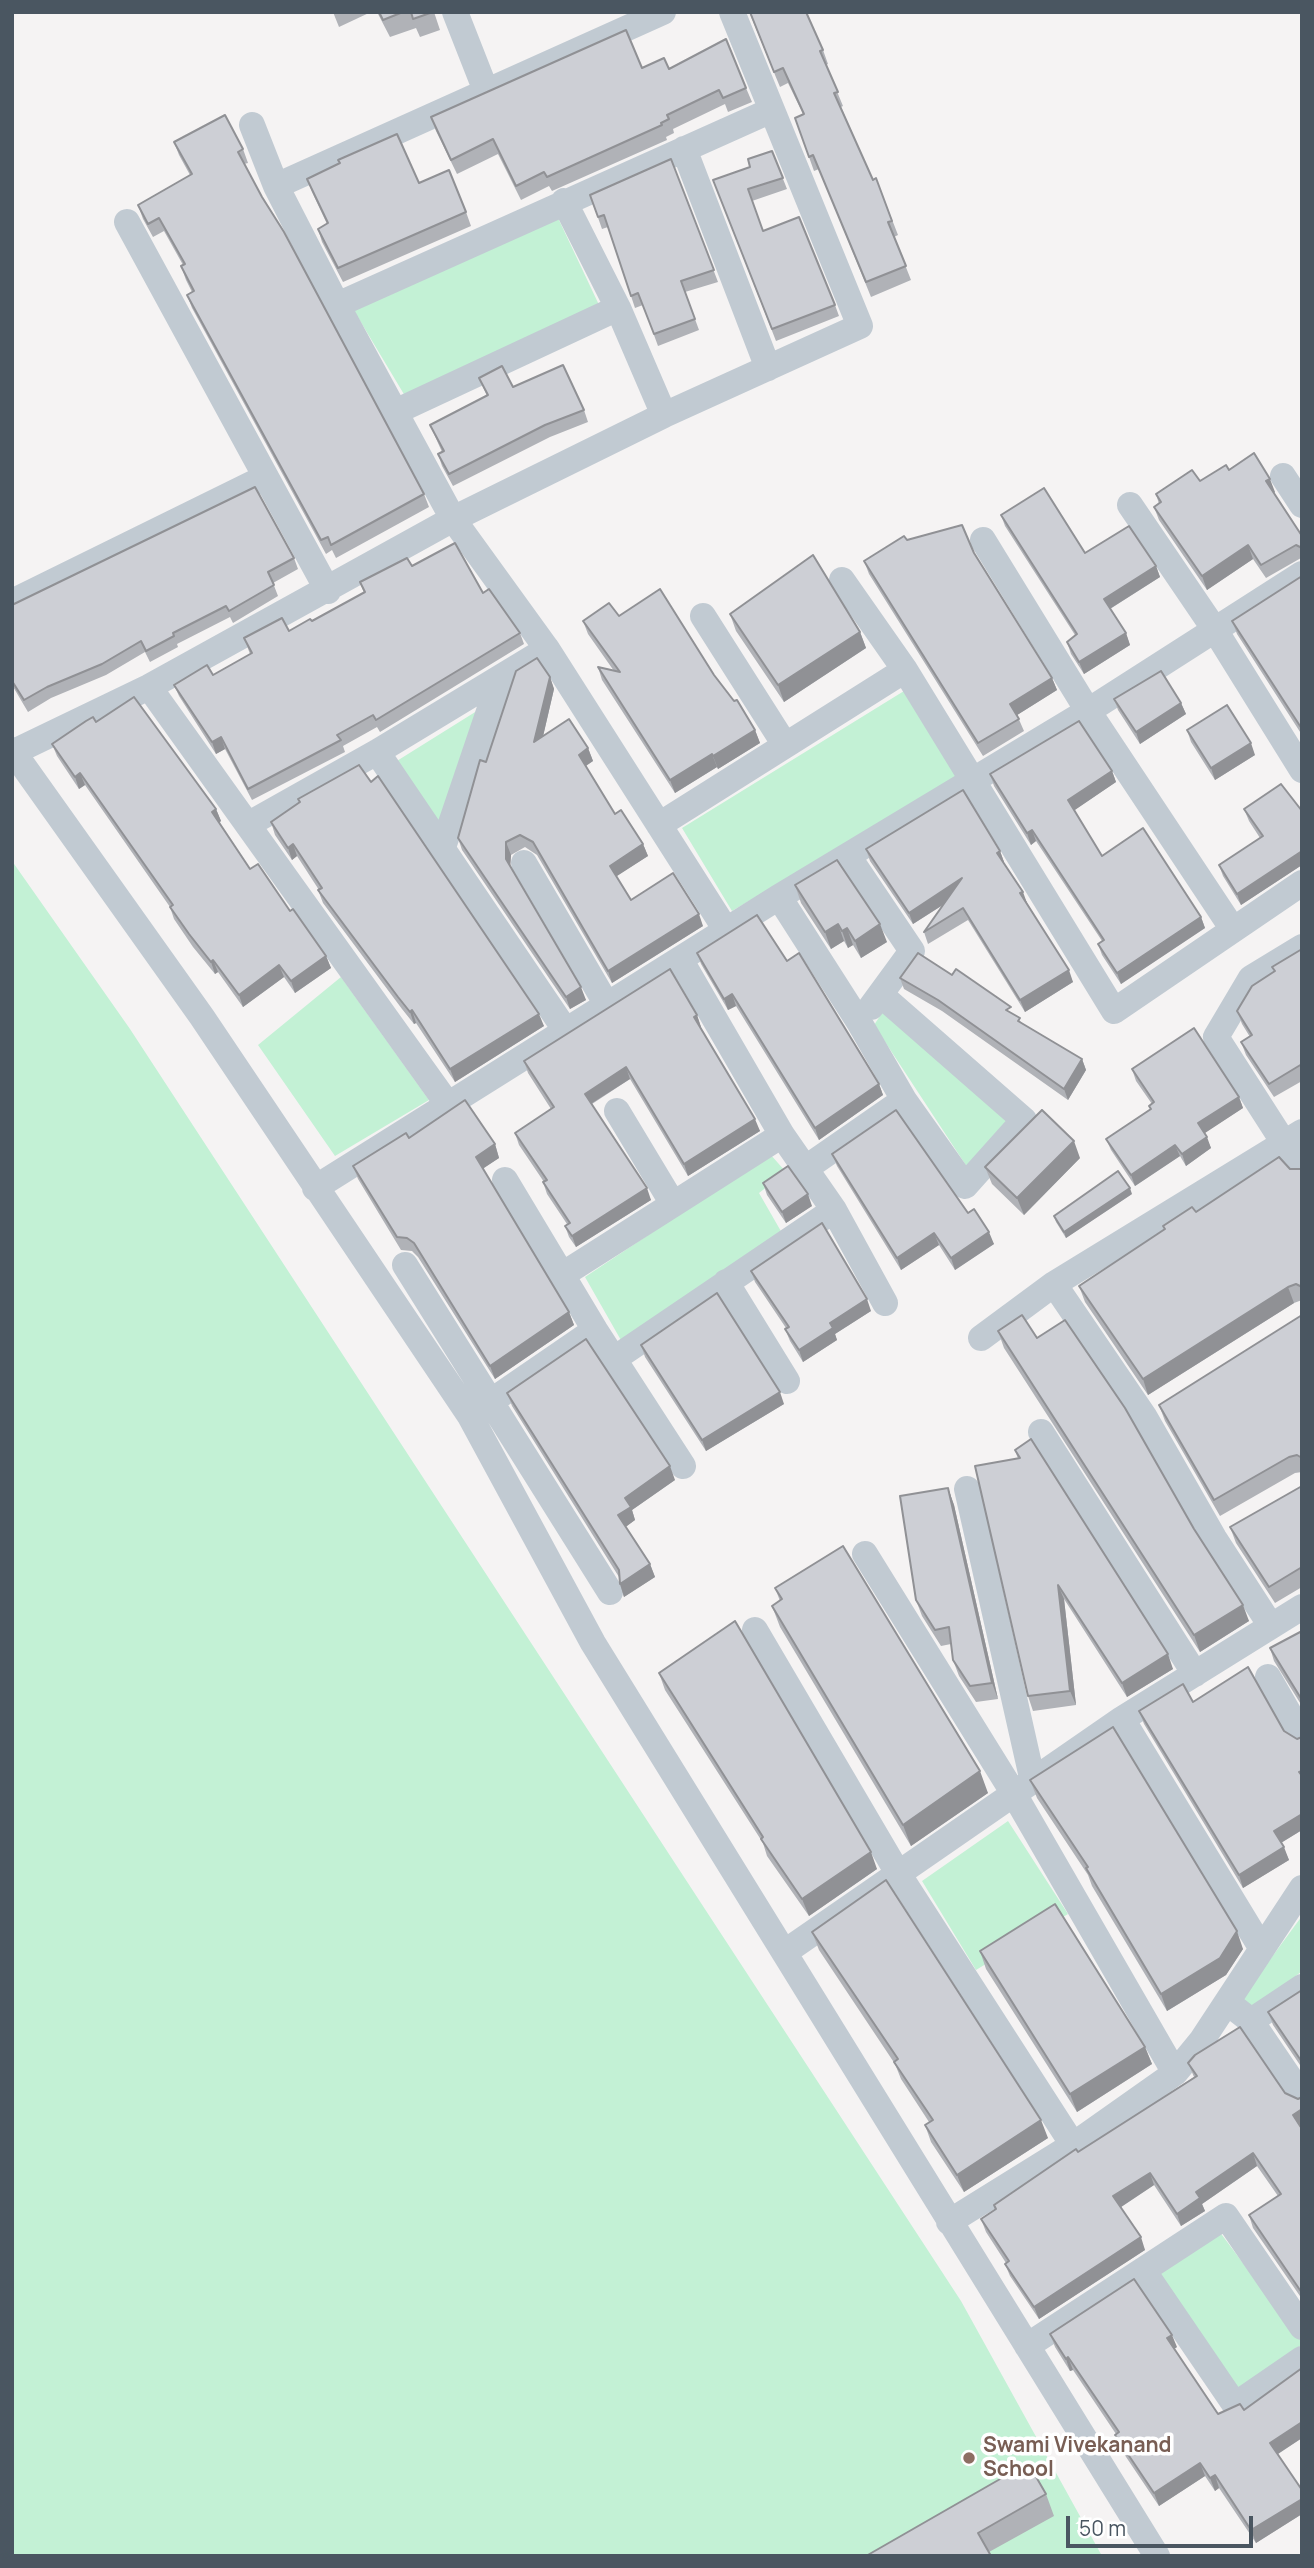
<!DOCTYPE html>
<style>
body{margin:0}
#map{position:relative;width:1314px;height:2568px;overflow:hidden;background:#f5f3f3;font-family:Manrope,sans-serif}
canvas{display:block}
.frame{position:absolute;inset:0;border:14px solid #4a5661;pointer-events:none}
.scale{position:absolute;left:1066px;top:2516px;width:187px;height:32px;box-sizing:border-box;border:4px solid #4a5661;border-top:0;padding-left:9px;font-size:21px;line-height:24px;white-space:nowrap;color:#4a5661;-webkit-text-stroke:5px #fff;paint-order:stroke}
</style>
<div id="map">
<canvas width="1314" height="2568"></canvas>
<div class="frame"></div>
<div class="scale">50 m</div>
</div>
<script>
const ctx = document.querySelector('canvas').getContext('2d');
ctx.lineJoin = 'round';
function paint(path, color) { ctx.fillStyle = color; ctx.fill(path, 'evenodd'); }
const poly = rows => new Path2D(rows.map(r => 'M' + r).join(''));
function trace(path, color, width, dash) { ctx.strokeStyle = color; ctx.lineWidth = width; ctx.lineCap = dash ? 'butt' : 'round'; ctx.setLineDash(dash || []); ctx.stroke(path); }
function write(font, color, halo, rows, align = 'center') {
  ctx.font = font + ' Manrope,sans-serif'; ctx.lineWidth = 7; ctx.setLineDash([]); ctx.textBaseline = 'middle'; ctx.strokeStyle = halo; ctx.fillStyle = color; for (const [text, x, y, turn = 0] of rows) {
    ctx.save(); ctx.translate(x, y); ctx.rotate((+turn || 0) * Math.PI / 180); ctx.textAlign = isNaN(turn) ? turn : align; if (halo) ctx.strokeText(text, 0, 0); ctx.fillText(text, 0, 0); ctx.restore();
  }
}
paint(poly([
 [558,218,600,307,405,396,353,309],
 [904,691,957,778,732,911,682,828],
 [488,704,439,832,392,764],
 [12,861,130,1029,961,2301,1102,2556,12,2556],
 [341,977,429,1100,335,1156,258,1045],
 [884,1010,1013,1121,969,1170,874,1025],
 [770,1154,786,1172,759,1193,782,1233,622,1342,585,1277],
 [1008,1821,1068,1914,976,1970,922,1881],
 [1302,1916,1302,1971,1253,2011,1241,1999],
 [1219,2231,1302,2342,1302,2345,1234,2392,1153,2278]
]), '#c3f1d5');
trace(poly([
 [455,12,486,91],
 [252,125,276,186,337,305,453,519,547,649,726,930],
 [684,149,768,368],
 [276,186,663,12],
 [564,201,618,308,664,415],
 [127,222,328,591],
 [337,305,772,110],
 [395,412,618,308],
 [1283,476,1302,505],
 [1130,505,1215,630,1302,770],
 [983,540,1088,711,1232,928],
 [842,580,905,670,1114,1011,1302,883],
 [12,602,266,477],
 [703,616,785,745],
 [149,687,449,1106],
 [12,750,202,1017,470,1416,593,1643,1157,2556],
 [14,752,149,687,453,519,664,415,860,326,732,12],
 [377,752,566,1031],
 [249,824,377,752,547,649],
 [659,825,905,670],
 [442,850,500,679],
 [848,856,912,951,871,1007],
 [524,863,607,1005],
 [779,897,859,1022,904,1100,965,1186,1024,1120,881,995],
 [1302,947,1251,978,1216,1037,1302,1171],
 [680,959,782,1135,834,1210,885,1303],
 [617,1111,673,1204],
 [806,1168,904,1100],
 [505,1180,595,1330,683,1466],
 [315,1188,779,897,1088,711,1302,574],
 [405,1265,610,1592],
 [562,1275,782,1135],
 [726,1282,787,1381],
 [1054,1284,1144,1416,1214,1538,1271,1626],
 [981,1338,1054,1284,1302,1132],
 [614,1359,834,1210],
 [477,1411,595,1330],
 [1041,1432,1195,1674],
 [967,1489,1033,1782],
 [865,1554,1014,1794,1175,2073],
 [755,1630,899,1875,1073,2145],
 [1268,1677,1302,1736],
 [1122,1719,1262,1949],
 [785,1952,1122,1719,1302,1607],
 [1227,2002,1251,2021,1302,2096],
 [1251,2021,1302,1987],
 [949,2222,1073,2145,1175,2073,1202,2040,1302,1888],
 [1143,2270,1235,2405,1302,2359],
 [1027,2346,1226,2216,1302,2327]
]), '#c1cad2', 26);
paint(poly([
 [333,12,371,12,339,27],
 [377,12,434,12,440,30,420,37,416,28,390,37],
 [749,12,806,12,823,50,828,64,826,65,843,106,841,107,873,180,876,178,898,235,894,237,911,280,871,297,819,169,814,171,795,118,803,114,788,83,780,87],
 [642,68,669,69,746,88,752,102,728,112,725,104,673,129,674,133,666,137,667,140,552,191,549,186,521,200,498,154,457,174,436,131,431,117],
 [174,142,243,149,248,163,244,164,424,494,429,507,336,558,332,550,326,554,192,308,187,295,192,292,186,280,181,266,183,265,164,231,153,237,143,219,138,205,190,175,179,155],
 [772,151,787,189,752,201,763,231,835,305,839,316,776,341,713,180,750,167],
 [671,159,718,282,685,292,699,330,658,346,643,305,635,308,608,227,602,229,590,195],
 [307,179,419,183,466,212,471,226,343,282,322,242,318,229,327,224,312,192],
 [479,378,584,410,588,422,550,437,453,486,442,466,438,454,442,452,430,425,487,396],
 [1229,470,1275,492,1274,493,1302,536,1302,559,1301,558,1266,578,1253,559,1207,590,1159,520,1154,507,1159,504,1156,494,1200,481],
 [1001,515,1085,553,1156,566,1160,577,1110,609,1126,633,1130,645,1084,674,1071,654,1067,642,1075,635,1005,526],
 [907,540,974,553,1052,678,1057,690,1017,715,1024,731,983,756,869,574,864,561],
 [294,558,298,569,273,583,278,596,233,623,230,617,177,644,178,647,150,662,145,652,106,675,51,698,28,712,12,685,12,605],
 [412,566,483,593,520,633,524,644,380,732,377,727,343,746,345,752,252,800,225,749,216,754,179,696,174,685,213,675,250,654,244,638,289,631,312,621,364,593,360,582],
 [1302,576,1302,735,1237,634,1232,621],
 [730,614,860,632,866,648,784,702,736,631],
 [619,616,714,675,755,730,760,743,718,769,717,767,675,793,602,680,598,667,614,671,588,634,583,621],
 [550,677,554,689,543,736,588,748,593,761,586,766,615,814,643,844,648,856,616,876,631,900,703,926,612,983,537,855,525,847,511,855,510,866,586,1000,570,1009,462,850,458,838,486,762],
 [1114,699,1181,703,1186,714,1140,744,1118,710],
 [96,722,216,809,221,821,219,823,250,869,290,911,326,956,331,968,295,993,284,977,243,1007,218,972,215,974,193,947,174,919,170,907,85,785,79,789,57,756,52,744],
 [1187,730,1255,755,1215,780,1191,742],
 [1112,771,1116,782,1074,810,1102,856,1201,917,1205,928,1121,984,1102,955,1098,944,1102,941,1036,841,1031,845,994,786,990,774],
 [298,799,544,1026,455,1082,416,1023,414,1024,402,1009,323,903,318,890,319,890,297,856,292,860,275,835,271,822,299,803],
 [1244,809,1302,811,1302,865,1241,905,1223,876,1219,865,1260,838,1249,821],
 [866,849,1000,851,1004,862,1004,863,1073,982,1025,1012,968,920,928,944,924,932,943,905,913,924,870,861],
 [795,885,887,942,861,958,853,945,848,948,844,941,831,949,801,903],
 [1302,949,1302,1081,1274,1097,1246,1055,1241,1042,1250,1037,1242,1024,1237,1011,1274,972,1272,967],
 [697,953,787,961,879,1084,883,1095,819,1140,736,1006,728,1010,701,964],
 [900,978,1014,1015,1022,1023,1082,1059,1086,1070,1068,1100,942,1011,904,989],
 [697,1015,701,1027,701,1028,760,1131,688,1176,630,1079,592,1104,651,1200,576,1247,569,1237,565,1226,567,1224,547,1194,543,1182,544,1182,519,1145,515,1133,551,1109,528,1073,524,1061],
 [1132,1069,1239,1097,1243,1108,1204,1133,1211,1148,1186,1166,1180,1156,1135,1186,1111,1150,1106,1139,1150,1109,1149,1106,1152,1104,1136,1081],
 [409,1138,495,1144,499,1158,483,1168,569,1312,574,1325,495,1379,418,1257,412,1251,401,1250,358,1179,353,1166],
 [832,1154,968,1213,994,1244,955,1270,939,1245,901,1270,837,1166],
 [1080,1158,1024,1215,992,1184,985,1167],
 [1290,1169,1302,1169,1302,1300,1294,1303,1148,1395,1085,1302,1079,1286,1164,1230,1163,1226,1196,1212],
 [763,1183,812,1206,786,1223,767,1195],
 [1132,1194,1066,1238,1056,1222,1054,1216],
 [751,1271,871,1311,835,1334,837,1340,803,1362,790,1341,785,1329,786,1328,755,1282],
 [1302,1315,1302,1472,1295,1473,1220,1516,1165,1421,1159,1405],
 [998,1331,1037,1338,1194,1529,1249,1621,1200,1652,1004,1348],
 [641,1345,784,1404,706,1451,645,1357],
 [507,1393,675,1480,632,1510,635,1520,625,1527,650,1564,655,1577,624,1597,620,1584,619,1577,512,1406],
 [1015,1450,1173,1669,1127,1697,1064,1599,1076,1705,1033,1711,1028,1696,1018,1459],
 [1302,1486,1302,1587,1275,1603,1236,1543,1230,1527],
 [948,1488,954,1505,998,1699,976,1702,959,1676,953,1660,951,1644,941,1646,922,1616,916,1600],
 [775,1588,988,1793,911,1846,780,1627,772,1606,780,1601],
 [1302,1631,1302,1706,1274,1661,1270,1648],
 [659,1673,877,1869,809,1916,767,1856,763,1843,665,1690],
 [1193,1702,1284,1731,1297,1739,1302,1737,1302,1830,1281,1843,1289,1860,1243,1888,1144,1724,1139,1711],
 [1030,1780,1243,1949,1226,1975,1167,2011,1092,1886,1088,1875,1037,1798],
 [812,1932,1048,2138,964,2192,931,2142,925,2125,929,2122,901,2079,895,2064,819,1950],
 [980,1951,1145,2047,1152,2064,1077,2112,986,1969],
 [1302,1990,1302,2068,1273,2025,1268,2012],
 [1188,2063,1300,2126,1302,2129,1302,2299,1253,2228,1249,2215,1278,2196,1257,2166,1202,2204,1205,2211,1181,2226,1154,2185,1121,2207,1145,2250,1039,2319,1010,2276,1005,2264,1006,2263,986,2232,981,2219,995,2210,994,2205,1078,2152,1194,2077],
 [1050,2334,1177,2347,1174,2349,1218,2414,1244,2410,1302,2438,1277,2454,1302,2490,1302,2514,1256,2543,1219,2488,1215,2491,1205,2476,1159,2506,1120,2448,1115,2435,1116,2434,1073,2370,1070,2371,1055,2347],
 [1046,2494,1054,2516,989,2552,866,2556]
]), '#b0b2b7');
paint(poly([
 [1270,479,1275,492,1271,495,1266,481],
 [1248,545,1253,559,1207,590,1202,576],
 [1156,566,1160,577,1108,610,1104,599],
 [860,632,866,648,784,702,778,685],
 [1126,633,1130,645,1084,674,1079,662],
 [550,677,554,689,539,754,534,742],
 [1052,678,1057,690,1014,717,1010,704],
 [1181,703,1186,714,1140,744,1136,732],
 [755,730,760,743,718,769,713,756],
 [221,737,225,749,216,754,212,742],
 [1251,743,1255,755,1215,780,1211,768],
 [588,748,593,761,584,767,579,755],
 [712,754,717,767,675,793,670,780],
 [1112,771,1116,782,1072,812,1068,800],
 [80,773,85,785,79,789,75,777],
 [216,809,221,821,217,824,212,812],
 [1032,830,1036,841,1031,845,1027,833],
 [506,842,511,855,510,871,506,859],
 [293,844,297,856,292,860,288,848],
 [643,844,648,856,614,878,610,866],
 [1000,851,1004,862,1001,864,997,853],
 [1302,851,1302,865,1241,905,1237,894],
 [962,878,966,890,913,924,909,913],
 [1023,892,1027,903,1024,905,1020,893],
 [699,914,703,926,612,983,608,971],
 [1201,917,1205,928,1121,984,1117,973],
 [838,924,844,941,831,949,825,932],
 [880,924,887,942,861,958,855,941],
 [847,928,853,945,848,948,842,931],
 [326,956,331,968,295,993,291,981],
 [213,960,218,972,215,974,211,962],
 [279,965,284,977,243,1007,239,995],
 [1069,970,1073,982,1025,1012,1020,1000],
 [581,987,586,1000,570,1009,566,997],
 [732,994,736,1006,728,1010,724,999],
 [412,1010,416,1023,414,1024,410,1012],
 [539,1014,544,1026,455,1082,450,1069],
 [697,1015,701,1027,699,1029,694,1017],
 [1082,1059,1086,1070,1068,1100,1064,1089],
 [626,1067,630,1079,589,1105,585,1094],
 [879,1084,883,1095,819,1140,815,1128],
 [1239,1097,1243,1108,1202,1135,1198,1123],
 [755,1119,760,1131,688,1176,684,1164],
 [1207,1137,1211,1148,1186,1166,1182,1154],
 [1074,1141,1080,1158,1024,1215,1017,1198],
 [495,1144,499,1158,481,1170,476,1157],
 [1175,1145,1180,1156,1135,1186,1131,1175],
 [647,1188,651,1200,576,1247,572,1236],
 [1130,1188,1132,1194,1066,1238,1064,1232],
 [808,1194,812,1206,786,1223,782,1212],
 [989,1232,994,1244,955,1270,951,1258],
 [934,1233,939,1245,901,1270,897,1258],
 [1288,1287,1294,1303,1148,1395,1143,1379],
 [867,1299,871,1311,835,1334,837,1340,803,1362,799,1350,830,1323],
 [569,1312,574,1325,495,1379,490,1366],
 [780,1392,784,1404,706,1451,702,1440],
 [670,1466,675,1480,632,1510,635,1520,623,1529,618,1515,625,1498],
 [948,1488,954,1505,998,1699,992,1683],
 [650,1564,655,1577,624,1597,620,1584],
 [1058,1585,1064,1599,1076,1705,1070,1691],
 [1243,1605,1249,1621,1200,1652,1194,1635],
 [1168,1654,1173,1669,1127,1697,1122,1683],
 [980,1771,988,1793,911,1846,903,1825],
 [1302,1814,1302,1830,1279,1844,1274,1831],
 [1284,1847,1289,1860,1243,1888,1239,1875],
 [871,1852,877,1869,809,1916,802,1899],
 [1237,1931,1243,1949,1226,1975,1167,2011,1161,1994],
 [1145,2047,1152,2064,1077,2112,1070,2094],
 [1302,2109,1302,2125,1298,2128,1293,2115],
 [1041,2120,1048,2138,964,2192,957,2175],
 [1253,2153,1257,2166,1202,2204,1205,2211,1181,2226,1177,2214,1196,2192],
 [1150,2173,1154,2185,1118,2209,1113,2196],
 [1141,2237,1145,2250,1039,2319,1034,2307],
 [1172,2335,1177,2347,1171,2351,1167,2338],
 [1068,2357,1073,2370,1070,2371,1066,2359],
 [1302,2422,1302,2438,1275,2456,1270,2443],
 [1200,2463,1205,2476,1159,2506,1154,2493],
 [1215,2475,1219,2488,1215,2491,1210,2478],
 [1302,2499,1302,2514,1256,2543,1251,2530]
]), '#909195');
const building = poly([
 [379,12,403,12,383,20,379,12],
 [411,12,433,12,413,19,411,12],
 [750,12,806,12,823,50,820,51,838,92,834,93,873,180,876,178,892,221,888,222,906,266,866,282,813,155,809,157,795,118,804,114,783,68,774,72,750,12],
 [626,30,642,68,664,58,669,69,726,39,746,88,723,98,719,90,667,115,669,119,661,123,662,125,547,177,544,172,516,186,493,139,451,160,431,117,626,30],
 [225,115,243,149,238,152,262,197,284,232,424,494,331,545,328,537,321,540,187,295,194,291,181,266,185,264,159,218,148,224,138,205,192,174,174,142,225,115],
 [397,134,419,183,449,170,466,212,338,268,318,229,328,223,307,179,340,163,338,160,397,134],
 [772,151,783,178,748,189,763,231,799,217,835,305,772,329,713,180,750,167,748,159,772,151],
 [671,159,714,270,681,281,695,319,654,334,638,293,631,296,604,215,598,217,590,195,671,159],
 [563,365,584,410,545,425,449,474,438,454,444,451,430,425,488,395,479,378,502,366,513,387,563,365],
 [1254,453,1270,479,1266,481,1302,536,1302,548,1296,545,1261,565,1248,545,1202,576,1154,507,1161,502,1156,494,1192,470,1200,481,1226,465,1229,470,1254,453],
 [255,487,294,558,268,572,274,585,229,611,226,606,173,633,174,636,146,651,141,641,102,664,47,687,24,700,12,681,12,605,255,487],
 [1044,488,1085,553,1129,526,1156,566,1104,599,1126,633,1079,662,1067,642,1077,634,1001,515,1044,488],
 [962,525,974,553,1052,678,1010,704,1019,719,978,743,864,561,904,536,907,540,962,525],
 [455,543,483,593,489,589,520,633,376,720,373,715,337,735,341,740,248,789,221,737,212,742,174,685,207,665,213,675,252,653,244,638,282,618,289,631,310,619,312,621,365,592,360,582,407,558,412,566,455,543],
 [813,555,860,632,778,685,730,614,813,555],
 [1302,576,1302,729,1232,621,1302,576],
 [660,589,714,675,734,701,737,700,755,730,713,756,712,754,670,780,598,667,620,672,583,621,609,603,619,616,660,589],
 [537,658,550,677,534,742,569,719,588,748,579,755,615,814,621,810,643,844,610,866,631,900,673,873,699,914,608,971,533,842,520,835,506,842,506,859,581,987,566,997,458,838,480,760,486,762,516,671,537,658],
 [1161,671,1181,703,1136,732,1114,699,1161,671],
 [134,697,216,809,212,812,250,869,258,864,290,911,293,909,326,956,291,981,279,965,239,995,213,960,211,962,189,934,170,907,173,905,80,773,75,777,52,744,86,721,93,717,96,722,134,697],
 [1227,705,1251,743,1211,768,1187,730,1227,705],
 [1079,721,1112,771,1068,800,1102,856,1143,828,1201,917,1117,973,1098,944,1104,940,1032,830,1027,833,990,774,1079,721],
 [359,765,371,782,378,776,539,1014,450,1069,412,1010,410,1012,398,997,318,890,322,888,293,844,288,848,271,822,300,802,298,799,359,765],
 [1281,784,1302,811,1302,851,1237,894,1219,865,1263,836,1244,809,1281,784],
 [963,790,1000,851,997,853,1023,892,1020,893,1069,970,1020,1000,963,908,924,932,962,878,909,913,866,849,963,790],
 [837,860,880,924,855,941,847,928,842,931,838,924,825,932,795,885,837,860],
 [757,915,787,961,799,953,879,1084,815,1128,732,994,724,999,697,953,757,915],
 [1302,949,1302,1064,1269,1084,1241,1042,1252,1035,1237,1011,1252,986,1275,971,1272,967,1302,949],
 [918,953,952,975,956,969,1011,1007,1006,1010,1020,1018,1018,1021,1082,1059,1064,1089,938,1000,900,978,918,953],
 [670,969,697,1015,694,1017,755,1119,684,1164,626,1067,585,1094,647,1188,572,1236,565,1226,570,1223,543,1182,547,1180,515,1133,554,1107,524,1061,670,969],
 [1194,1028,1239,1097,1198,1123,1207,1137,1182,1154,1175,1145,1131,1175,1106,1139,1151,1109,1149,1106,1154,1102,1132,1069,1194,1028],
 [465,1100,495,1144,476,1157,569,1312,490,1366,414,1243,407,1238,397,1237,353,1166,406,1133,409,1138,465,1100],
 [896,1110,968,1213,974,1209,989,1232,951,1258,934,1233,897,1258,832,1154,896,1110],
 [1042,1110,1074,1141,1017,1198,985,1167,1042,1110],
 [1279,1157,1290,1169,1302,1169,1302,1287,1296,1284,1288,1287,1143,1379,1079,1286,1165,1229,1163,1226,1192,1207,1196,1212,1279,1157],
 [788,1166,808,1194,782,1212,763,1183,788,1166],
 [1118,1171,1130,1188,1064,1232,1054,1216,1118,1171],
 [822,1223,867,1299,830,1323,833,1328,799,1350,785,1329,789,1327,751,1271,822,1223],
 [717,1293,780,1392,702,1440,641,1345,717,1293],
 [1022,1315,1037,1338,1065,1320,1125,1408,1194,1529,1243,1605,1194,1635,998,1331,1022,1315],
 [1302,1315,1302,1458,1297,1455,1289,1457,1214,1500,1159,1405,1302,1315],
 [586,1339,670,1466,625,1498,631,1507,618,1515,650,1564,620,1584,619,1570,507,1393,586,1339],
 [1031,1439,1168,1654,1122,1683,1058,1585,1070,1691,1028,1696,975,1466,1020,1458,1015,1450,1031,1439],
 [1302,1486,1302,1567,1269,1587,1230,1527,1302,1486],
 [948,1488,992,1683,970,1686,953,1660,949,1627,935,1630,916,1600,900,1496,948,1488],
 [843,1546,980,1771,903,1825,772,1606,782,1599,775,1588,843,1546],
 [735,1621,871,1852,802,1899,761,1839,763,1837,659,1673,735,1621],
 [1302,1631,1302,1700,1270,1648,1302,1631],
 [1248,1667,1284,1731,1297,1739,1302,1737,1302,1771,1299,1772,1302,1776,1302,1814,1274,1831,1284,1847,1239,1875,1139,1711,1183,1684,1193,1702,1248,1667],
 [1113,1727,1237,1931,1220,1958,1161,1994,1086,1868,1088,1867,1030,1780,1113,1727],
 [886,1880,1041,2120,957,2175,925,2125,933,2120,894,2062,898,2059,812,1932,886,1880],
 [1055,1904,1145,2047,1070,2094,980,1951,1055,1904],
 [1302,1990,1302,2062,1268,2012,1302,1990],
 [1240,2027,1285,2093,1298,2099,1302,2097,1302,2109,1293,2115,1302,2129,1302,2293,1249,2215,1281,2194,1253,2153,1196,2192,1200,2198,1177,2214,1150,2173,1113,2196,1141,2237,1034,2307,1005,2264,1009,2261,981,2219,996,2209,994,2205,1076,2149,1078,2152,1197,2076,1188,2063,1195,2055,1240,2027],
 [1134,2279,1172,2335,1167,2338,1218,2414,1240,2404,1244,2410,1302,2368,1302,2422,1270,2443,1302,2490,1302,2499,1251,2530,1215,2475,1210,2478,1200,2463,1154,2493,1115,2435,1119,2432,1068,2357,1066,2359,1050,2334,1134,2279],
 [1028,2463,1046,2494,978,2533,991,2556,866,2556,1028,2463]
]);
paint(building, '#cdcfd5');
trace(building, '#909195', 2);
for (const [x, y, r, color] of [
 [969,2458,7,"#8d6e63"]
]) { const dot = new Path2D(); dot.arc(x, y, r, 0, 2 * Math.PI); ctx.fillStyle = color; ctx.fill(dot); trace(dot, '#fff', 2.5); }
write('bold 21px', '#785e54', '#fff', [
 ["Swami Vivekanand",983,2446],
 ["School",983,2470]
], 'left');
</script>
